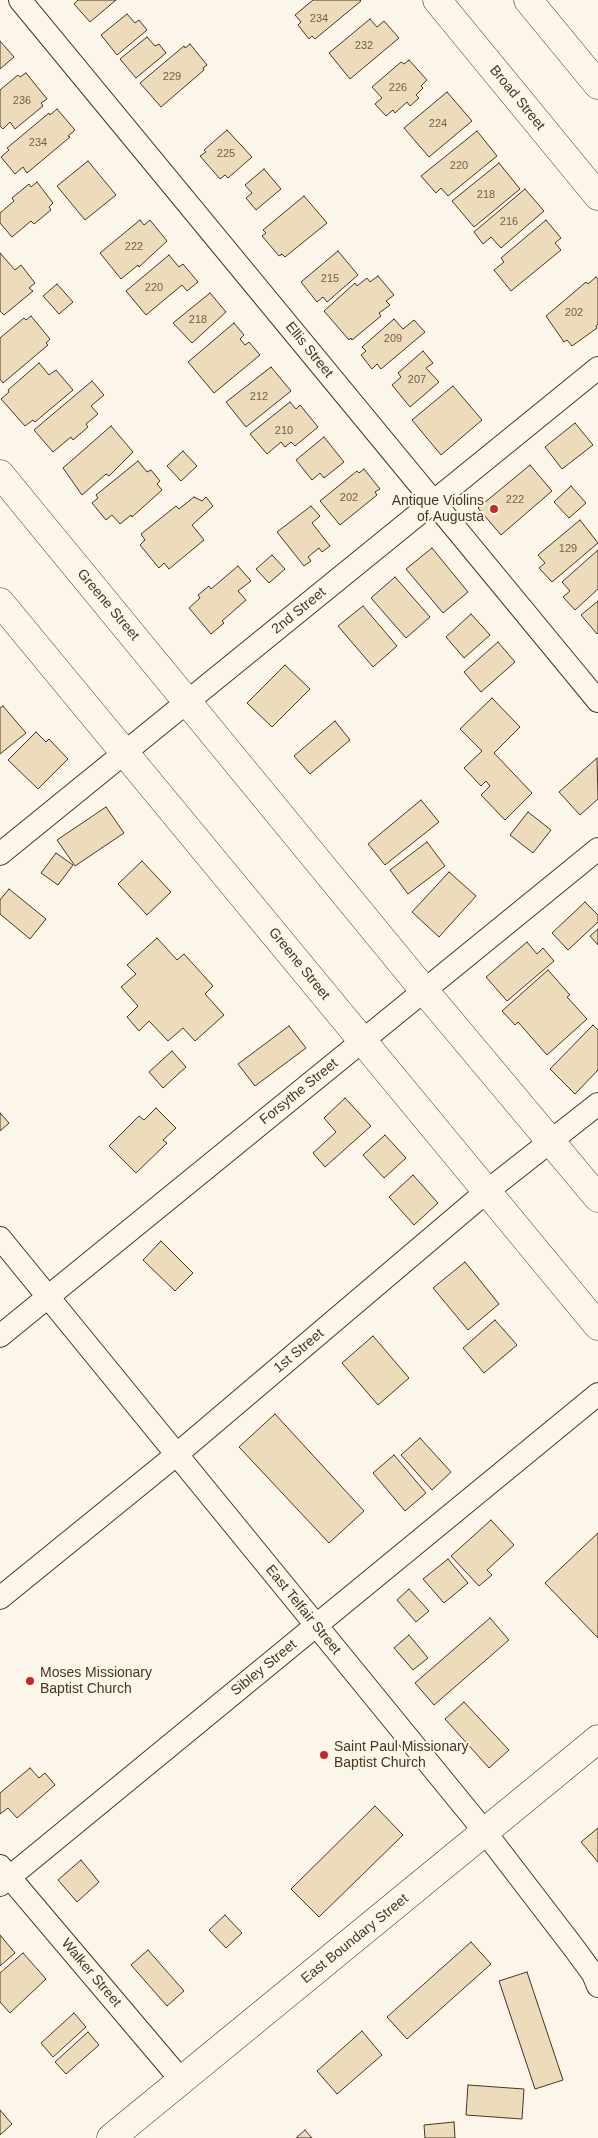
<!DOCTYPE html>
<style>
body{margin:0}
canvas{display:block;background:#fbf6e9}
</style>
<canvas width="598" height="2138"></canvas>
<script>
const ctx = document.querySelector('canvas').getContext('2d');
ctx.lineJoin = 'round';
function paint(path, color) { ctx.fillStyle = color; ctx.fill(path, 'evenodd'); }
const poly = rows => new Path2D(rows.map(r => 'M' + r).join(''));
function trace(path, color, width, dash) { ctx.strokeStyle = color; ctx.lineWidth = width; ctx.lineCap = dash ? 'butt' : 'round'; ctx.setLineDash(dash || []); ctx.stroke(path); }
function write(font, color, halo, rows, align = 'center') {
  ctx.font = font + ' Arial,sans-serif'; ctx.lineWidth = 4; ctx.setLineDash([]); ctx.textBaseline = 'middle'; ctx.strokeStyle = halo; ctx.fillStyle = color; for (const [text, x, y, turn = 0] of rows) {
    ctx.save(); ctx.translate(x, y); ctx.rotate((+turn || 0) * Math.PI / 180); ctx.textAlign = isNaN(turn) ? turn : align; if (halo) ctx.strokeText(text, 0, 0); ctx.fillText(text, 0, 0); ctx.restore();
  }
}
const building = poly([
 [78,0,116,0,90,22,74,4,78,0],
 [313,0,360,0,361,1,315,39,312,36,309,39,298,25,301,22,295,15,313,0],
 [127,14,135,23,139,20,147,30,117,55,101,35,127,14],
 [370,19,377,27,384,21,399,38,350,79,329,53,370,19],
 [147,37,155,46,159,44,166,53,136,78,120,59,147,37],
 [0,41,14,57,0,69,0,41],
 [190,44,207,65,203,68,204,70,161,107,140,83,184,46,185,48,190,44],
 [409,60,427,80,421,86,423,88,416,95,419,98,410,106,407,102,395,113,393,110,386,116,375,104,382,98,372,87,401,62,404,64,409,60],
 [26,73,47,99,41,103,43,106,15,129,10,122,3,129,0,126,0,90,18,75,20,77,26,73],
 [447,92,472,121,429,157,404,128,447,92],
 [57,109,75,130,68,136,70,137,27,173,23,167,15,174,1,157,9,150,7,148,49,113,50,115,57,109],
 [227,130,252,157,228,178,225,175,220,179,200,156,206,152,204,150,227,130],
 [477,131,497,156,448,196,441,188,436,193,421,176,477,131],
 [88,161,116,195,85,220,57,186,88,161],
 [499,163,520,189,474,227,452,201,499,163],
 [264,169,281,189,256,210,246,198,252,193,245,185,264,169],
 [37,182,53,203,49,207,51,210,34,224,31,221,12,237,0,223,0,213,14,201,12,198,29,184,31,187,37,182],
 [525,189,544,211,501,248,491,237,483,244,474,232,525,189],
 [304,196,327,223,285,257,282,254,279,256,262,236,266,233,263,230,304,196],
 [140,220,144,225,150,220,167,241,139,267,138,265,121,279,100,253,140,220],
 [546,220,561,238,555,243,561,250,511,291,494,270,504,262,501,258,546,220],
 [338,251,358,275,327,302,323,297,317,302,301,282,338,251],
 [0,253,15,270,21,265,35,283,29,288,33,291,4,315,0,311,0,253],
 [169,255,179,267,183,264,198,282,187,291,182,285,146,315,126,291,169,255],
 [378,276,394,295,386,301,390,305,379,313,381,316,352,340,351,338,349,340,324,311,355,283,357,286,367,278,370,282,378,276],
 [596,277,598,279,598,324,596,326,597,328,572,346,567,340,564,342,546,316,586,282,588,284,596,277],
 [57,284,73,302,59,314,43,296,57,284],
 [210,293,226,312,192,343,173,323,210,293],
 [31,316,50,339,46,343,48,345,3,383,0,379,0,338,24,318,26,320,31,316],
 [394,319,403,329,414,320,425,332,381,369,377,364,372,369,361,355,366,351,362,347,394,319],
 [234,323,244,335,240,339,245,345,249,342,260,355,214,393,188,362,234,323],
 [423,351,433,363,426,368,439,382,410,407,392,385,401,377,398,373,423,351],
 [39,363,49,375,56,370,73,390,35,422,33,420,25,426,1,399,9,392,8,390,39,363],
 [271,367,291,391,246,427,226,402,271,367],
 [92,381,104,395,91,406,98,414,86,424,88,427,73,440,71,437,53,452,34,430,92,381],
 [453,386,482,420,441,455,412,420,453,386],
 [290,402,296,409,300,405,318,427,295,446,291,442,285,447,281,442,267,454,250,434,290,402],
 [575,423,593,445,562,469,545,447,575,423],
 [111,426,133,452,109,476,106,474,82,495,63,468,111,426],
 [324,437,344,462,324,478,320,473,312,480,296,460,324,437],
 [183,451,197,466,181,481,167,466,183,451],
 [138,461,147,472,151,470,160,481,157,484,162,490,132,517,131,515,120,524,112,515,106,520,92,503,98,498,96,495,138,461],
 [530,465,552,491,501,535,478,508,530,465],
 [364,469,380,489,375,492,377,495,340,525,320,501,357,471,359,473,364,469],
 [571,486,586,503,569,518,554,502,571,486],
 [194,497,202,501,206,497,213,506,192,525,204,540,169,569,164,563,159,568,140,545,145,540,141,534,176,506,179,509,194,497],
 [311,506,320,516,312,523,330,546,322,552,319,548,308,557,311,561,304,566,277,532,311,506],
 [580,520,598,543,552,582,539,568,545,563,538,555,580,520],
 [432,548,468,592,443,613,406,569,432,548],
 [598,550,598,589,575,610,563,597,570,591,562,582,598,550],
 [272,555,285,569,269,583,256,569,272,555],
 [238,566,251,581,238,591,246,600,222,621,224,623,211,634,189,608,200,598,198,595,209,586,211,589,238,566],
 [395,577,430,617,406,638,371,598,395,577],
 [598,601,598,633,597,634,581,615,598,601],
 [363,606,397,646,373,667,338,626,363,606],
 [471,614,490,635,464,658,446,637,471,614],
 [498,642,515,662,481,692,464,672,498,642],
 [285,665,310,689,272,727,247,703,285,665],
 [492,698,520,727,494,753,532,793,505,820,481,795,490,786,486,781,481,786,464,768,482,751,460,729,492,698],
 [3,706,26,733,0,754,0,708,3,706],
 [335,721,350,740,310,774,294,756,335,721],
 [36,732,46,742,49,739,68,759,38,789,8,760,36,732],
 [597,758,598,799,580,815,559,792,597,758],
 [421,800,439,822,385,865,368,844,421,800],
 [106,807,124,833,75,866,57,840,106,807],
 [528,812,551,830,533,853,510,835,528,812],
 [427,842,445,866,408,894,390,870,427,842],
 [56,853,73,865,58,885,41,873,56,853],
 [142,861,171,892,147,915,118,884,142,861],
 [449,872,476,896,439,937,412,912,449,872],
 [9,889,46,919,30,939,0,914,0,900,9,889],
 [585,902,598,915,598,922,568,950,552,933,585,902],
 [598,929,598,945,590,936,598,929],
 [157,938,177,960,184,954,213,986,205,994,224,1015,195,1041,183,1028,168,1041,149,1021,139,1031,127,1017,138,1006,121,987,136,974,127,965,157,938],
 [527,942,537,954,543,948,554,961,507,1001,486,977,527,942],
 [548,970,570,995,567,997,587,1019,547,1055,518,1022,515,1025,502,1011,548,970],
 [593,1025,598,1030,598,1070,575,1094,550,1069,593,1025],
 [289,1026,306,1048,255,1086,238,1064,289,1026],
 [172,1051,186,1067,163,1088,149,1072,172,1051],
 [345,1098,371,1126,325,1167,313,1153,336,1132,324,1118,345,1098],
 [156,1108,176,1128,163,1140,167,1143,136,1173,109,1146,139,1116,144,1120,156,1108],
 [0,1113,9,1123,0,1131,0,1113],
 [385,1135,406,1158,384,1178,363,1155,385,1135],
 [413,1175,438,1203,414,1225,389,1197,413,1175],
 [161,1241,193,1273,175,1291,143,1260,161,1241],
 [465,1262,499,1304,468,1330,433,1288,465,1262],
 [495,1320,517,1345,484,1373,463,1348,495,1320],
 [373,1336,409,1378,378,1405,342,1363,373,1336],
 [275,1414,364,1511,329,1543,239,1447,275,1414],
 [420,1438,451,1472,432,1490,401,1455,420,1438],
 [394,1455,426,1493,405,1511,373,1473,394,1455],
 [491,1520,514,1545,487,1570,492,1575,479,1586,451,1556,491,1520],
 [598,1533,598,1638,545,1583,598,1533],
 [448,1559,468,1583,444,1603,423,1579,448,1559],
 [409,1589,429,1611,416,1622,397,1600,409,1589],
 [490,1618,509,1640,434,1705,415,1683,490,1618],
 [409,1635,428,1658,413,1670,394,1648,409,1635],
 [464,1702,509,1750,489,1768,445,1719,464,1702],
 [30,1768,39,1778,45,1773,55,1785,17,1818,8,1808,0,1814,0,1793,30,1768],
 [375,1806,403,1835,319,1917,291,1889,375,1806],
 [598,1828,598,1862,581,1842,598,1828],
 [81,1860,99,1882,77,1902,58,1880,81,1860],
 [225,1915,242,1933,226,1948,209,1930,225,1915],
 [0,1935,15,1953,0,1966,0,1935],
 [471,1942,491,1964,407,2039,387,2017,471,1942],
 [148,1950,184,1991,167,2006,131,1965,148,1950],
 [23,1953,46,1979,10,2013,0,2002,0,1973,23,1953],
 [527,1972,563,2080,535,2089,499,1981,527,1972],
 [74,2013,86,2027,53,2057,41,2043,74,2013],
 [362,2031,382,2055,337,2094,317,2071,362,2031],
 [88,2032,99,2045,66,2074,55,2062,88,2032],
 [468,2085,524,2089,522,2119,466,2115,468,2085],
 [0,2110,12,2124,0,2135,0,2110],
 [454,2122,455,2138,425,2138,424,2125,454,2122],
 [305,2130,312,2138,296,2138,305,2130]
]);
paint(building, '#ecdcbc');
trace(building, '#4a3520', 1);
const minor = poly([
 [20,0,598,701],
 [0,854,598,368],
 [0,1238,485,1832,574,1948,593,1974,598,1986],
 [0,1336,598,849],
 [0,1598,176,1455,486,1192,598,1104],
 [0,1866,182,2081],
 [0,1885,598,1394]
]);
const major = poly([
 [437,0,598,196],
 [528,0,598,85],
 [0,474,423,989,598,1198],
 [0,602,598,1326],
 [111,2138,598,1739]
]);
trace(minor, '#4a3520', 24);
trace(major, '#4a3520', 29);
trace(minor, '#fbf6e9', 22);
trace(major, '#fbf6e9', 28);
for (const [x, y, r, color] of [
 [494,509,5,"#c62828"],
 [30,1681,5,"#c62828"],
 [324,1755,5,"#c62828"]
]) { const dot = new Path2D(); dot.arc(x, y, r, 0, 2 * Math.PI); ctx.fillStyle = color; ctx.fill(dot); trace(dot, '#fbf6e9', 2); }
write('11px', '#725f47', null, [
 ["234",319,19],
 ["232",364,46],
 ["229",172,77],
 ["226",398,88],
 ["236",22,101],
 ["224",438,124],
 ["234",38,143],
 ["225",226,154],
 ["220",459,166],
 ["218",486,195],
 ["216",509,222],
 ["222",134,247],
 ["215",330,279],
 ["220",154,288],
 ["202",574,313],
 ["218",198,320],
 ["209",393,339],
 ["207",417,380],
 ["212",259,397],
 ["210",284,431],
 ["202",349,498],
 ["222",515,500],
 ["129",568,549]
]);
write('14px', '#4a3520', '#fbf6e9', [
 ["Broad Street",517,98,51],
 ["Ellis Street",309,350,51],
 ["Greene Street",108,605,50],
 ["2nd Street",299,611,-39],
 ["Greene Street",299,964,51],
 ["Forsythe Street",299,1092,-39],
 ["1st Street",299,1351,-40],
 ["East Telfair Street",303,1610,51],
 ["Sibley Street",264,1668,-39],
 ["East Boundary Street",355,1939,-39],
 ["Walker Street",91,1973,50]
]);
write('14px', '#4a3520', '#fbf6e9', [
 ["Antique Violins",484,501,"right"],
 ["of Augusta",484,517,"right"],
 ["Moses Missionary",40,1673],
 ["Baptist Church",40,1689],
 ["Saint Paul Missionary",334,1747],
 ["Baptist Church",334,1763]
], 'left');
</script>
